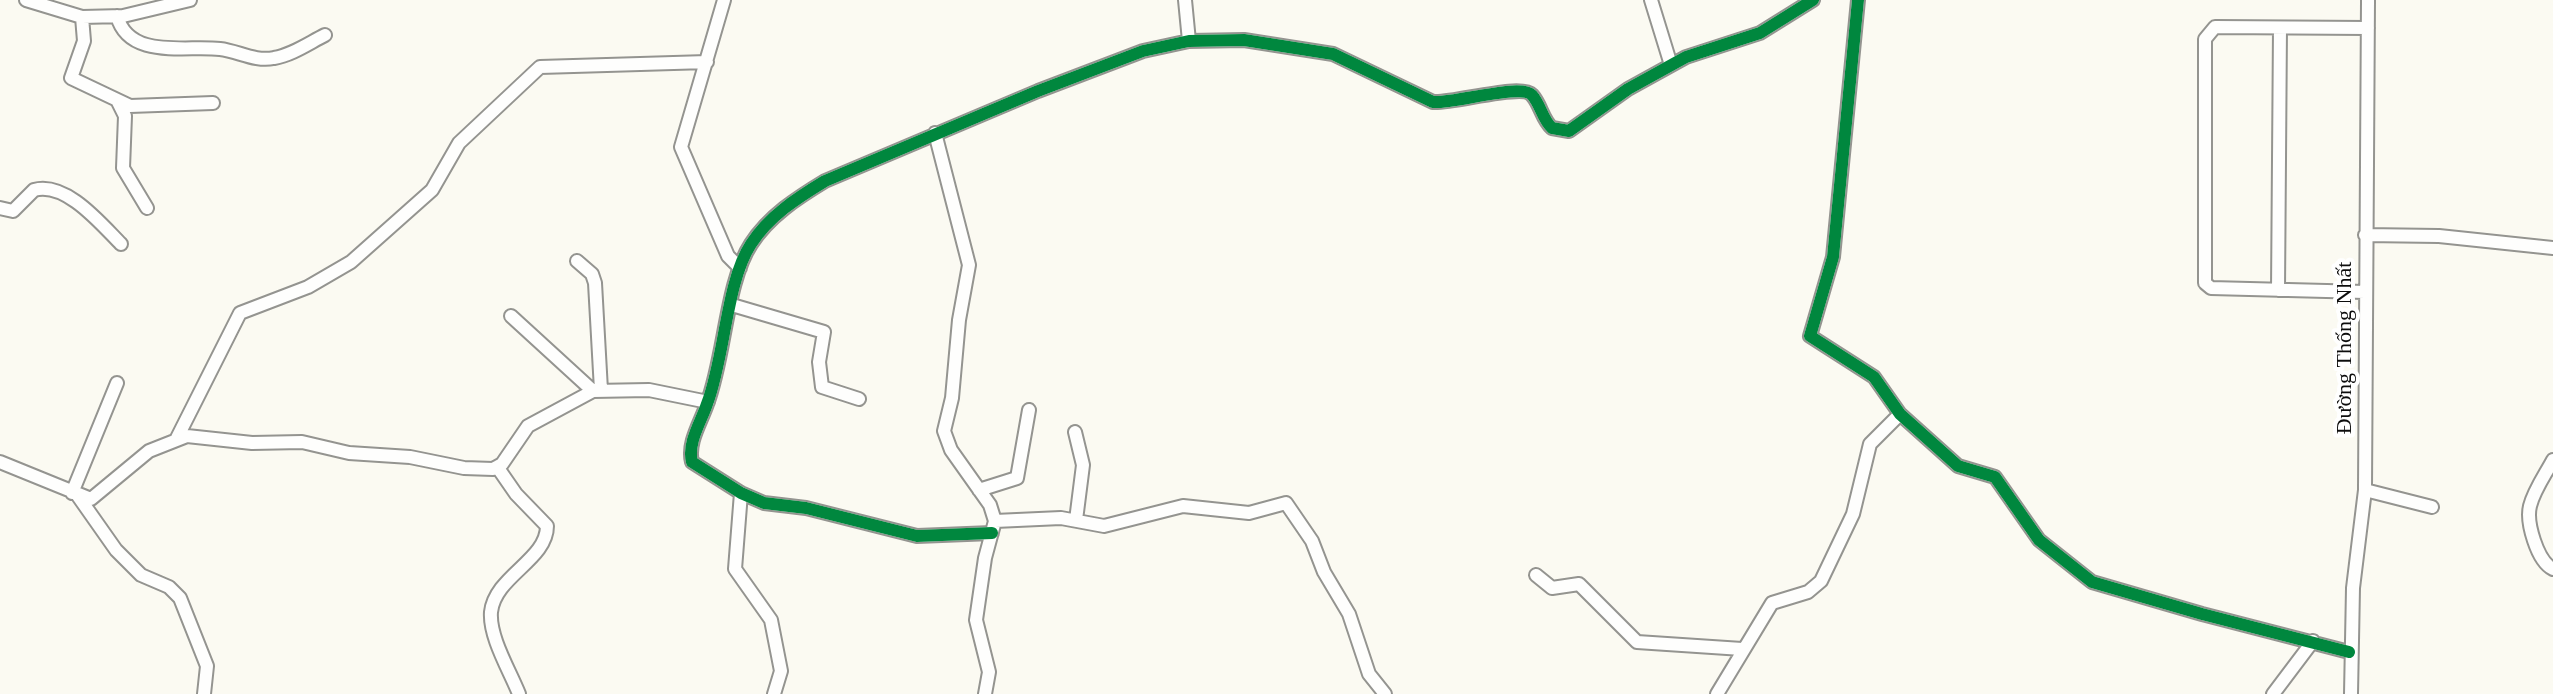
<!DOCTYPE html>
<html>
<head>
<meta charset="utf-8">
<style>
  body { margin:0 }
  canvas { display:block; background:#fbfaf2 }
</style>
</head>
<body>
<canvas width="2553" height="694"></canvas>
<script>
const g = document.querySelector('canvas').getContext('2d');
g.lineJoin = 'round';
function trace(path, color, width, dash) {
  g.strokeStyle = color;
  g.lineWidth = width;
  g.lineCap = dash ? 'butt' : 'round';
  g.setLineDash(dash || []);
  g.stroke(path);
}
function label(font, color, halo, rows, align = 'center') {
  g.font = font + ' Georgia,serif';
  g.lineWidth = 8;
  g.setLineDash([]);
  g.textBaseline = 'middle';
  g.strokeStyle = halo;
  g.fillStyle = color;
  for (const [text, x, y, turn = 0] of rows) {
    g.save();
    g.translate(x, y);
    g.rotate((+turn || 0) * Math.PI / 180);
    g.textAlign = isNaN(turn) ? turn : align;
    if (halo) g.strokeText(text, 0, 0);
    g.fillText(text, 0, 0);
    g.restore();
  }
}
const minor = new Path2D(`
  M26,0L82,17L123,16L190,0
  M724,0L681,147L728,256L740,268
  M1185,0L1189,41
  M1651,0L1671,65
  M1858,0L1833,257L1810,336L1874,377L1900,414L1958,466L1995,477L2039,540L2092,582L2202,614L2349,652
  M117,16C129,60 186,45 220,49C238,51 255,62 274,58C292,55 309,43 325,35
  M82,17L84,41L71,78L130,106L213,103
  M118,102L125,116L123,168L147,208
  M935,133L969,265L959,320L952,398L944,431L951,450L990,505L995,521L985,558L976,620L989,672L985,694
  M0,208L13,211L34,190C66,181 101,224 121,244
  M2365,235L2439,236L2553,248
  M577,261L592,274L595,283L601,390
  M2278,290L2280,28
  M2365,292L2211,288L2205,283V39L2215,27L2368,28
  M732,305L824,332L819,362L822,387L859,399
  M511,316L593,391
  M1075,432L1083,465L1076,520
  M177,438L240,313L308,287L351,262L432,190L459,143L540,67L707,62
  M2553,460C2545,475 2534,490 2530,506C2526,522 2537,561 2553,569
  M0,462L91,499L149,451L187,436L252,443L302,442L349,453L410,457L464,468L493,469L502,464L528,426L593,391L649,390L708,402
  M498,468L516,494L547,526C547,560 495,576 491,612C489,637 510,671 519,694
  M979,490L1017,478L1029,410
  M2365,490L2432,507
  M72,493L117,383
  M741,493L735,569L771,620L781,671L774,694
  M78,496L116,550L141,575L169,587L180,598L207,666L204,694
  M995,521L1061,518L1104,526L1183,506L1249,513L1286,503L1312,541L1324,572L1349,614L1369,674L1385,694
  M992,533L917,536L806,508L764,503L741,493L692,462C687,443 701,422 707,404C725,357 726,282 751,244C769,216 797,198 825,181L1038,91L1143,51L1189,41L1244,40L1333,54L1433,102C1453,104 1521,83 1532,95C1541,105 1542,119 1552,128L1569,131L1628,89L1686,57L1760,33L1813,0
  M1536,575L1552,588L1579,584L1637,642L1742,649
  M1717,694L1772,603L1808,592L1821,581L1853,514L1870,444L1900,414
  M2273,694L2313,641
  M2351,694L2353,588L2365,490L2368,0`);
trace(minor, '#949490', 16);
trace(minor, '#fefefd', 12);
trace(new Path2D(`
  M1858,0L1833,257L1810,336L1874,377L1900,414L1958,466L1995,477L2039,540L2092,582L2202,614L2349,652
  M992,533L917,536L806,508L764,503L741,493L692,462C687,443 701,422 707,404C725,357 726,282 751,244C769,216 797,198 825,181L1038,91L1143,51L1189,41L1244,40L1333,54L1433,102C1453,104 1521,83 1532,95C1541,105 1542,119 1552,128L1569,131L1628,89L1686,57L1760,33L1813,0`), '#00873e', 12);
label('22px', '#0d0d0d', '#fff', [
  ["Đường Thống Nhất",2345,348,-90]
]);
</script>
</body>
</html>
